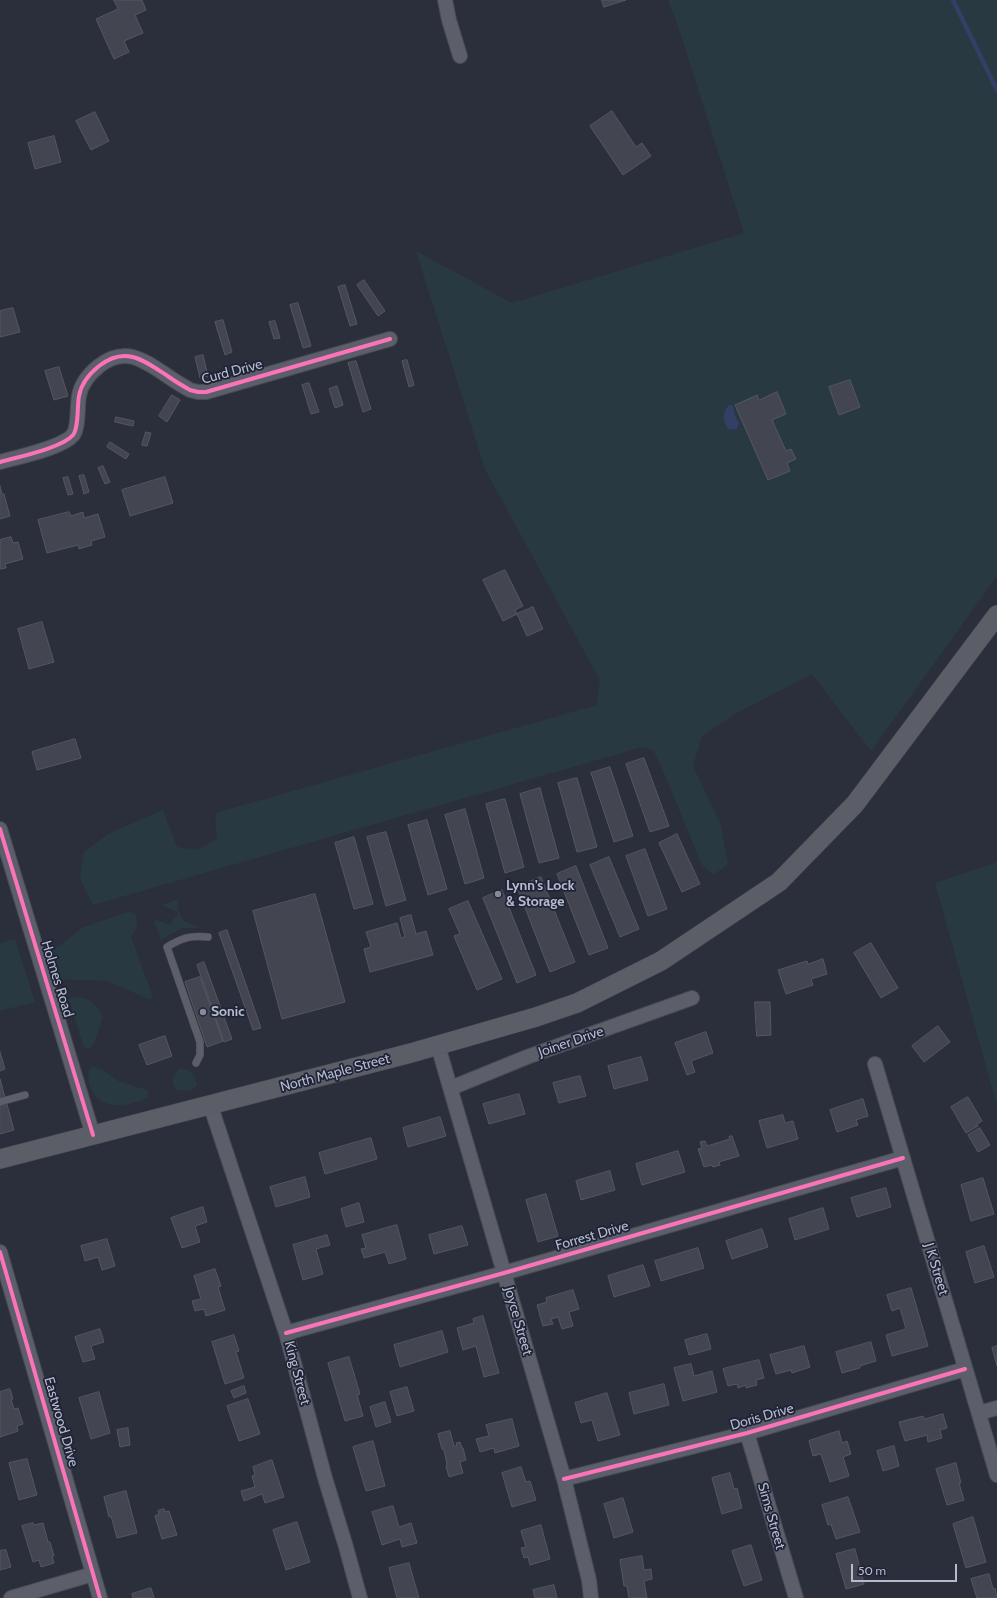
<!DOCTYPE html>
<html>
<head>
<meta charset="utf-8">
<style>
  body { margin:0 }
  #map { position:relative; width:997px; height:1598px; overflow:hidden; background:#2b2f3c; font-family:Cabin,sans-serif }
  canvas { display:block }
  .scale { position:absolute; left:851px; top:1564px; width:106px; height:18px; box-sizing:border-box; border:2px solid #b6bacc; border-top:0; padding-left:5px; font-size:12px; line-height:14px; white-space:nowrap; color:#b6bacc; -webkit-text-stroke:3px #1e2337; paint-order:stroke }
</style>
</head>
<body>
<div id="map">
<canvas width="997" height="1598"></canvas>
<div class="scale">50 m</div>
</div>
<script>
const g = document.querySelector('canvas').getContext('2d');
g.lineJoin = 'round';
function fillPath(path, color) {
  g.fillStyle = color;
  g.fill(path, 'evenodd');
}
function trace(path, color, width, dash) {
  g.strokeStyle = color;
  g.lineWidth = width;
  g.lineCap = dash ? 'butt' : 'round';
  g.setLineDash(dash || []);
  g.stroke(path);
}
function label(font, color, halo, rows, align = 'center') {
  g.font = font + ' Cabin,sans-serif';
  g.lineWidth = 3.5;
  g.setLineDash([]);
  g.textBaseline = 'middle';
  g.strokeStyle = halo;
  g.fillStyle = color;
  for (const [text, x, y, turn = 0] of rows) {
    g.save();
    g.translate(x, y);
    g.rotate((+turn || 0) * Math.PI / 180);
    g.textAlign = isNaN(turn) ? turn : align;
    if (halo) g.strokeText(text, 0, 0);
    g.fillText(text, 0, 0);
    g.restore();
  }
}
fillPath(new Path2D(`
  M668,0H997V576L871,751L812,674L735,714L702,736L693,766L721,826L728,864L713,875L702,865L662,768L653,750L642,747L93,905L80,879L84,852L108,834L163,810L177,847L197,850L217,839L215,813L597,705L600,680L485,469L416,251L512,303L744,233L676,20Z
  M997,862V1105L935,883Z
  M179,899L177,906L183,921L197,926V928H182L161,940L154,921L156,920L171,925L174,917L177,918L178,912L163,906L164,904Z
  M130,911L136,916L137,927L131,937L151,991L152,998L148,999L107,981L58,979L50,953L82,928Z
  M15,939L35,1002L0,1011V943Z
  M78,997C91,999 98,1005 103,1018L94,1043L90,1048H84L69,999Z
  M93,1067L102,1069L118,1081L147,1090L149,1093L148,1097C144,1101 139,1101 134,1103C130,1104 126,1105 121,1105C101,1107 84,1091 89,1070Z
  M179,1068C190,1069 197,1075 197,1086L189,1091L176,1090L172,1080Z`), '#283942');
fillPath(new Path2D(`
  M731,405L733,406L735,416L739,423L737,429L729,430C723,422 722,414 728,406Z`), '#353e64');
trace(new Path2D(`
  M953,0L997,90`), '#353e64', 4.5);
const building = new Path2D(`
  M114,0H142L146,10L135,15L143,33L124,41L129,52L114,59L96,19L118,9Z
  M602,0H626L604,7Z
  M612,111L636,147L642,143L651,156L623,175L590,126Z
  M95,112L109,141L91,150L76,121Z
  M54,136L61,162L35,169L28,143Z
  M364,280L385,311L378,316L357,285Z
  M345,285L357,324L350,326L338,287Z
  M298,303L311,346L303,348L290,305Z
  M13,308L20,332L0,337V311Z
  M223,320L232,352L225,355L215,322Z
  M275,321L280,338L274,339L269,322Z
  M203,355L208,376L200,378L195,357Z
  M407,360L414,385L409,387L402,361Z
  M356,361L371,409L363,412L348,363Z
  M59,367L68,396L54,400L45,371Z
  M850,380L860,407L839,415L829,387Z
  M309,383L319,412L311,414L302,385Z
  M337,386L343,405L335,408L329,389Z
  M777,392L786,414L772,420L786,451L791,449L796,459L787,463L790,471L768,480L735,405L757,395L759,400Z
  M172,395L180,400L167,422L159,416Z
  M116,417L134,421L133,426L115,422Z
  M146,432L151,433L147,446L142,445Z
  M110,442L129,454L126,459L107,447Z
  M103,466L110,482L105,484L98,468Z
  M84,475L89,492L84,494L79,476Z
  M68,477L73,494L68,495L63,478Z
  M165,477L173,503L130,516L122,490Z
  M0,486L2,494H4L10,516L0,519Z
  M69,512L71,516L83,512L84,518L98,514L105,537L91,541L92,545L79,549L78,545L47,553L38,520Z
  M11,537L13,543L18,542L23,559L5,564L6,568L0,569V540Z
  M505,570L523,606L515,610L517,614L503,621L483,580Z
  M533,607L543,629L527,636L517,614Z
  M42,622L54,662L29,669L18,629Z
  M75,739L81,758L37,770L32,752Z
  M644,758L669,826L650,832L626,764Z
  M610,767L633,836L614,842L591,773Z
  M577,778L597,847L577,852L558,783Z
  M540,788L559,858L539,863L520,794Z
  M505,799L524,867L505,873L486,804Z
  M465,809L484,878L465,884L445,815Z
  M427,820L447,889L428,895L408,825Z
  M386,832L406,900L386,906L367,837Z
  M677,834L700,884L682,892L659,843Z
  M354,837L373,904L354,909L335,843Z
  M645,849L667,909L648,916L626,856Z
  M609,857L639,929L620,937L590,865Z
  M576,866L608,948L589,955L557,874Z
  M541,877L575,962L550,972L517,887Z
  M502,890L536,975L517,983L483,898Z
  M315,894L345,1002L282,1019L253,911Z
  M468,901L502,979L477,990L454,936L460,934L449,909Z
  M411,915L416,934L426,931L433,955L370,972L364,949L371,947L366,932L397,923L401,938L405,937L400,918Z
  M227,930L261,1028L253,1030L219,933Z
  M871,943L898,988L881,998L854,953Z
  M823,959L827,974L811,979L813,985L786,994L778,970L807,961L808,964Z
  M204,962L232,1039L224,1042L197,965Z
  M200,977L223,1041L207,1047L185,982Z
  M755,1002H770L771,1035L757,1036Z
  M938,1026L950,1042L924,1062L912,1046Z
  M706,1032L713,1053L691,1061L695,1072L687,1075L675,1043Z
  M165,1036L172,1056L147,1065L139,1045Z
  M0,1052L5,1069L0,1071Z
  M641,1057L648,1080L614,1089L608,1066Z
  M580,1076L586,1096L559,1103L553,1083Z
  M0,1079L14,1130L0,1134Z
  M519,1094L525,1114L489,1124L483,1104Z
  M968,1097L982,1121L977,1124L978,1126L966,1133L951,1107Z
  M863,1099L868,1116L856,1120L858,1125L837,1132L830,1110Z
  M783,1115L785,1123L793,1121L798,1139L767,1148L759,1121Z
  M440,1117L446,1136L408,1147L403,1128Z
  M980,1128L990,1145L978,1152L968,1135Z
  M732,1136L739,1156L719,1162L720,1165L713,1167L712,1165L704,1167L698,1149L702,1148L700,1142L705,1141L707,1146L730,1139L729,1137Z
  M371,1138L377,1159L325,1174L319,1153Z
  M678,1151L685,1172L642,1185L636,1164Z
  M610,1171L615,1190L581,1200L576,1181Z
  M305,1177L310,1197L276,1207L270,1187Z
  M983,1178L994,1214L971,1221L961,1185Z
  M886,1188L891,1207L857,1217L851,1198Z
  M546,1194L558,1236L538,1242L526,1200Z
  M359,1203L364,1222L346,1227L341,1209Z
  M203,1207L207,1222L195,1226L200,1242L182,1248L171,1218Z
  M823,1208L829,1229L795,1240L789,1219Z
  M397,1225L406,1259L389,1264L385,1252L364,1258L361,1249L366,1248L362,1235Z
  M462,1226L468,1245L434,1254L429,1235Z
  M762,1229L768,1247L732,1259L726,1241Z
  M327,1235L330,1245L316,1249L323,1274L303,1280L293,1245Z
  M107,1239L115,1266L102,1270L98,1257L85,1261L81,1246Z
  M984,1246L994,1277L975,1283L966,1252Z
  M698,1248L704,1268L661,1281L655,1261Z
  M643,1265L650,1286L614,1297L608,1276Z
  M215,1269L221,1286L218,1287L225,1310L206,1316L204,1309L195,1311L192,1301L201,1299L194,1276Z
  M911,1288L928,1346L892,1356L886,1335L906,1329L900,1308L892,1311L887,1295Z
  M573,1290L579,1309L569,1312L573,1326L562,1329L558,1317L551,1319L553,1324L543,1326L537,1305L547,1302L546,1298Z
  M483,1316L499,1373L484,1377L476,1346L463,1350L457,1328L474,1323L473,1319Z
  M100,1329L104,1342L91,1346L95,1359L83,1362L75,1337Z
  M442,1331L448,1352L400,1367L394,1345Z
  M707,1334L711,1349L689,1355L685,1340Z
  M234,1335L239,1351L236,1352L244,1378L225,1384L212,1342Z
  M871,1342L876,1361L860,1366V1368L842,1373L836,1352Z
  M804,1346L810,1367L792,1373L791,1370L776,1374L770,1355Z
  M997,1346V1366L992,1348Z
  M349,1357L360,1394L357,1395L363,1416L345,1421L328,1363Z
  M759,1360L764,1378L756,1380L757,1385L746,1388V1385L738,1388L737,1384L728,1386L723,1369Z
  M691,1364L694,1376L712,1371L717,1392L683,1401L674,1368Z
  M664,1384L669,1405L634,1414L629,1393Z
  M244,1386L246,1393L234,1398L231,1391Z
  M407,1387L414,1411L397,1416L390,1392Z
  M10,1389L13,1399H11L14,1409L18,1408L23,1424L17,1426L18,1431L0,1437V1392Z
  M99,1392L110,1433L91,1439L79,1398Z
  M607,1393L620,1435L598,1441L592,1420L581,1423L575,1403Z
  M248,1399L260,1434L239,1441L227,1406Z
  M385,1402L391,1422L376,1427L370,1407Z
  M943,1414L947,1428L940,1430L942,1438L928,1442L927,1435L905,1441L899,1422L923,1416L924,1419Z
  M512,1419L519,1446L495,1453L494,1448L480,1452L476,1439L489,1436L486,1425Z
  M128,1428L130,1445L120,1447L117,1430Z
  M450,1431L454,1446H457L456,1443L460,1442L462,1448H463L466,1460L460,1462L463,1473L449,1477L446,1466L447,1464L444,1450L442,1449L438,1434Z
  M839,1431L842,1443L847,1441L851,1454L843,1457L849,1476L830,1482L821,1454L813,1456L809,1441Z
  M373,1441L385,1486L366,1491L353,1447Z
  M894,1446L899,1466L883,1471L877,1451Z
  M27,1459L37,1495L19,1500L9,1463Z
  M272,1460L284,1497L265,1503L262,1494L244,1501L241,1491L255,1487L252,1476L255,1475L253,1467Z
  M956,1463L961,1483H959L964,1500L947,1505L936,1469Z
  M521,1467L526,1482L530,1481L536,1500L512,1507L502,1473Z
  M730,1473L734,1489L737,1488L742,1508L722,1514L712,1478Z
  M126,1491L137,1533L117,1538L111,1516L109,1517L104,1497Z
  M848,1497L860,1532L836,1539L831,1524L828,1525L822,1505Z
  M623,1498L633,1532L614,1538L604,1504Z
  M393,1506L399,1527L411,1523L417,1543L402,1547L400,1539L382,1545L372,1512Z
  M164,1509L165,1512L169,1511L177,1535L162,1539L155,1516L159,1514L158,1511Z
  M973,1517L986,1562L966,1568L953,1524Z
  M297,1522L310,1562L286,1570L273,1530Z
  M33,1523L34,1525L43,1523L48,1542H50L54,1556H52L54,1563L41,1567L39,1560L33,1562L22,1526Z
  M541,1525L550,1559L530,1565L528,1557L524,1558L521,1548L526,1547L521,1531Z
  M751,1545L762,1580L744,1586L732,1551Z
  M855,1549L864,1584L846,1589L836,1554Z
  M6,1550L11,1567L0,1570V1551Z
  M642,1556L644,1570L651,1569L652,1579L644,1581L647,1598H629L627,1586H624L620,1560Z
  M409,1563L419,1598H397L389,1568Z
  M989,1574L993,1589L995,1588L997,1598H977L971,1579Z
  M554,1585L557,1598H535L533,1590Z
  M151,1588L154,1598H133L132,1594Z`);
fillPath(building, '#434651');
trace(building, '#535763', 1);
const service = new Path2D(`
  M196,1063L200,1055V1042L167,947C182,938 190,935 208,937
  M0,1102L25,1095`);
const minor = new Path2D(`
  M445,0L449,20L460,56
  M0,462C18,457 62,448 73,435C79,427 77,406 79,396C81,384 89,374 99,366C126,345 145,361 169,377C176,382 183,386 190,390L198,392H206L390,339
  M0,829L93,1135
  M438,1046L564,1479L589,1580L591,1598
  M875,1064L997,1475
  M451,1088L527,1057L692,998
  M210,1104L286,1333L325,1478L346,1547L360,1598
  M0,1252L100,1598
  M286,1333L504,1273L903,1158
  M979,1413L997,1408
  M747,1433L796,1598
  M564,1479L747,1433L965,1369
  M11,1598L93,1574`);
const secondary = new Path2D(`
  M0,1159L411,1053L536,1017L577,1003L661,961L779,882L855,804L997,615`);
trace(service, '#484b54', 8);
trace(minor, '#484b54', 16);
trace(secondary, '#484b54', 20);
trace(service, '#5c5e69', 7);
trace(minor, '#5c5e69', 14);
trace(secondary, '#5b5d67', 19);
trace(new Path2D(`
  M0,462C18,457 62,448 73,435C79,427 77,406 79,396C81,384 89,374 99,366C126,345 145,361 169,377C176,382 183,386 190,390L198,392H206L390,339
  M0,829L93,1135
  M0,1252L100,1598
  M286,1333L504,1273L903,1158
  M564,1479L747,1433L965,1369`), '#fb73b8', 4);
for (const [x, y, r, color] of [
  [498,894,4,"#85899a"],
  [203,1012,4,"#85899a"]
]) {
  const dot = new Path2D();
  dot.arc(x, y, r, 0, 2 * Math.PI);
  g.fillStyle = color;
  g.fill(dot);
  trace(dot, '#1e2337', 1.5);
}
label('14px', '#b6bacc', '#1e2337', [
  ["Curd Drive",232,372,-15],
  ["Holmes Road",57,979,73],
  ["Joiner Drive",571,1042,-19],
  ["North Maple Street",335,1073,-15],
  ["Forrest Drive",592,1236,-16],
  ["J K Street",936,1269,73],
  ["Joyce Street",518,1321,74],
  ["King Street",297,1373,75],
  ["Doris Drive",762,1417,-16],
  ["Eastwood Drive",61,1422,74],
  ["Sims Street",771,1516,74]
]);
label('bold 14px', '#b6bacc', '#1e2337', [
  ["Lynn’s Lock",506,886],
  ["& Storage",506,902],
  ["Sonic",211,1012]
], 'left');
</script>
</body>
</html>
